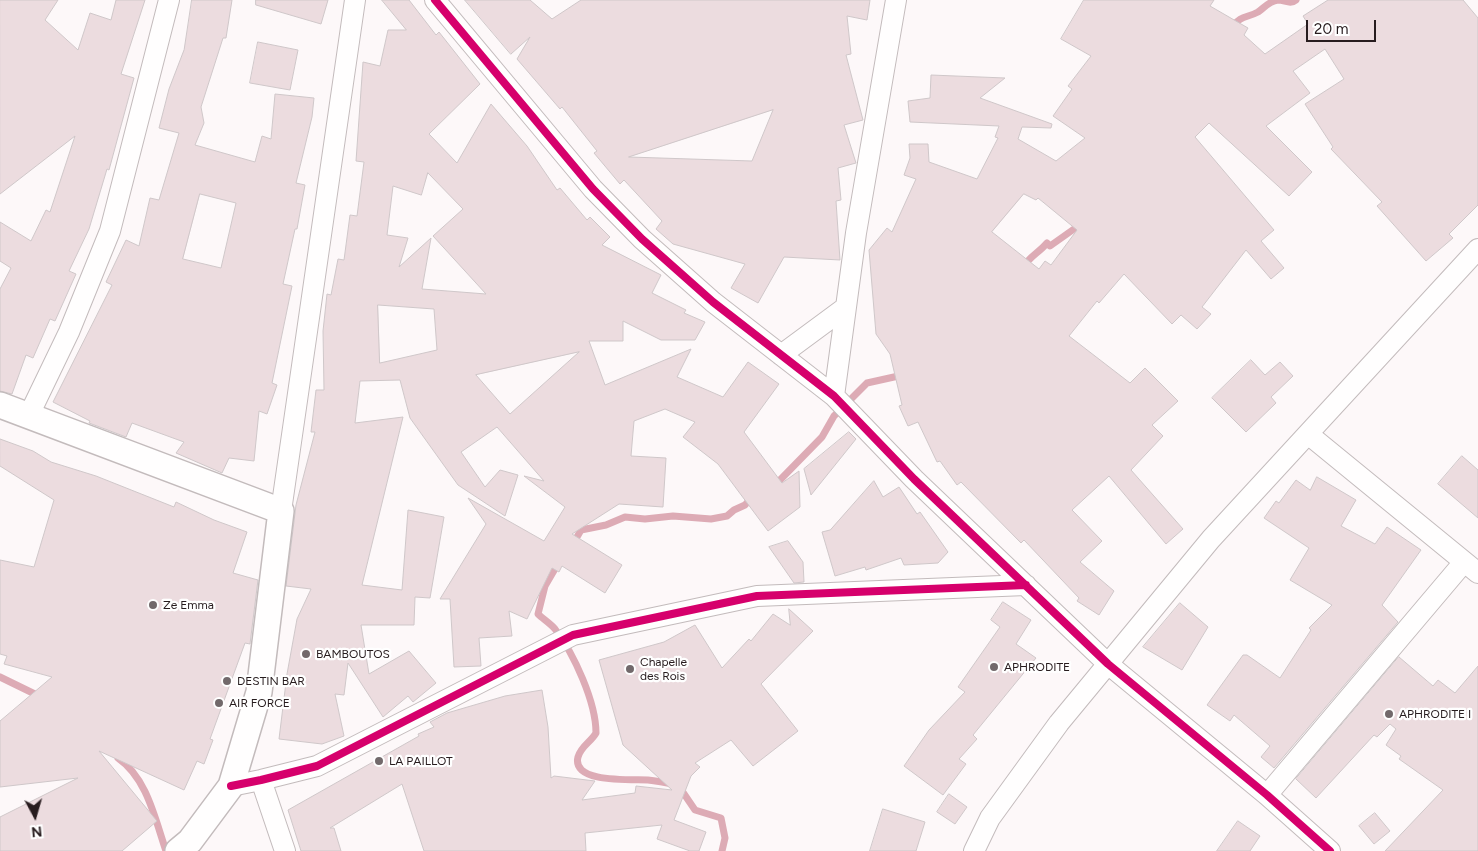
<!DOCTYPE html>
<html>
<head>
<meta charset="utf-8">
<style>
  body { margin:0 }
  #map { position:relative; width:1478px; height:851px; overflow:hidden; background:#fdf8f9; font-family:Figtree,sans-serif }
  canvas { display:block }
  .north { position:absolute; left:10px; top:791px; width:50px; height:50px; -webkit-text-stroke:4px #fff; paint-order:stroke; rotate:174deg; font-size:14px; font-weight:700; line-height:20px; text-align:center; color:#271c1e }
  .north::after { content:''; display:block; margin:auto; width:18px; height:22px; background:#271c1e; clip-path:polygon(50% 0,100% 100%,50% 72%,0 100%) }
  .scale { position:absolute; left:1306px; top:20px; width:70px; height:22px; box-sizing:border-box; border:2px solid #271c1e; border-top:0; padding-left:6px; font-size:15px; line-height:18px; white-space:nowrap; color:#271c1e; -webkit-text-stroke:4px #fff; paint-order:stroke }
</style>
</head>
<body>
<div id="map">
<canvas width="1478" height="851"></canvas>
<div class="north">N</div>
<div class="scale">20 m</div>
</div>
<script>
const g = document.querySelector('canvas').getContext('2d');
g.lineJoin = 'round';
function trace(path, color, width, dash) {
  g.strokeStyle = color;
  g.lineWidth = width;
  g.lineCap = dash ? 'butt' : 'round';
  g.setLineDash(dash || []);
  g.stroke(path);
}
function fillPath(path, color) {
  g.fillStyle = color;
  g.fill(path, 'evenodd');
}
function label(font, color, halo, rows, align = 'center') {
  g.font = font + ' Figtree,sans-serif';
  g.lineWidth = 4.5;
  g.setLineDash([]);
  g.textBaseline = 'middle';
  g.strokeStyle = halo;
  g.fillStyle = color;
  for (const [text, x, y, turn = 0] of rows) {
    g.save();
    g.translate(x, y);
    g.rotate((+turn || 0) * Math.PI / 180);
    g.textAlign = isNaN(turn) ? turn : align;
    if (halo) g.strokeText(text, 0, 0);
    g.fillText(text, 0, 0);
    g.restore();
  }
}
trace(new Path2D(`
  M1232,27C1241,15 1247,18 1258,12C1264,8 1269,1 1278,0C1285,0 1290,5 1296,0
  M1023,268C1028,257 1040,252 1047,243L1050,246L1074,229L1083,227
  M773,484L780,480L822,437L834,416L867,383L903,375
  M573,544L581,530L606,525L625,517L645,519L673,516L711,519L727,516L734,510L745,505L752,497
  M559,562L545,586L538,614C543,619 550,623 555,629C574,654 596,702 596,733C591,742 581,746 578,757C571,784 634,779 648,780C658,781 668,783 678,785L695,810L721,818L725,838L722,851
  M0,677L41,697
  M118,758C147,778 155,819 166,851`), '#ddabb5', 7);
const building = new Path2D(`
  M0,0H58L45,20L78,50L90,13L111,20L116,0H145L121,74L134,78L109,170L107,169L89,229L69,271L76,274L55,321L50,319L33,358L26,355L12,394L0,391V289L11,268L0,261V222L31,241L46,210L50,212L75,136L0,194Z
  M192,0H232L226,38H223L201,107L204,123L195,145L255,162L262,136L271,139L275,94L314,98L312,117L296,183L305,185L297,229H295L283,284L292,286L272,383L277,385L267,414L259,411L254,461L229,458L222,473L176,453L184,442L132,423L126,437L89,423L90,421L53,402L112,285L106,282L126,240L139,246L150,198L159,200L179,133L159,128L169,89L184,50ZM200,194L236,203L221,268L183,259Z
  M256,0H328L321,24L256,5Z
  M382,0H409L436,35L439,32L480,84L429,134L457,163L491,104L527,146L557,190L560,188L587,220L590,217L610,237L602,245L661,275L652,293L686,310L684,313L705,322L695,340H661L623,321V341H589L605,385L691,349L677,377L723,397L748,362L779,384L744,432L782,483L799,471L800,507L768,531L718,464L683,437L695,422L665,409L634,421L631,456L666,458L663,507L619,504L572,534L622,565L605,593L562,566L559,572L552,568L527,619L509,611L512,636L479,638L481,666L454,667L450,599H440L486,524L468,498L544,541L565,507L524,476L544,481L497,427L461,452L485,487L500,470L518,475L505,516L458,485L410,418L400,380L360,381L355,423L403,417L362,585L402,590L408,510L444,517L430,598L415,597L414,625H361L369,674L409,651L436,683L413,702L408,696L383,717L348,663L344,695L335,694L344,736L322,744L279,739L287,674L297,619L311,589L286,586L296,505L315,432H311L316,390H324L323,331L327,294L331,295L338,259L344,260L350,215L357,216L364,162L356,161L363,62L380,66L388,30H406ZM428,173L463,209L433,236L486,294L422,289L431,238L399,267L408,238L387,235L393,186L421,195ZM378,305L434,309L437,350L380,363ZM579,352L510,414L476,375Z
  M465,0H530L552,19L581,0H870L867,20L847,16L851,54L846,55L863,120L844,125L856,163L838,168L841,200L836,201L840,260L784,257L758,303L731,288L745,264L673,244L656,229L662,221L624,180L620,184L594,153L597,151L562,107L560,109L517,59L530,37L511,54ZM773,110L752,161L629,157Z
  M1084,0H1214L1210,6L1248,28L1244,35L1265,54L1308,24L1303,16L1328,0H1463L1478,18V205L1449,234L1453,238L1426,261L1377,206L1382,202L1331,149L1333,147L1305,104L1344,79L1325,49L1293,71L1310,93L1266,126L1312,172L1289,196L1209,123L1195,137L1274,230L1261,241L1284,268L1271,279L1246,250L1202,307L1211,314L1197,329L1181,315L1172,324L1124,274L1099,303L1097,301L1069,336L1130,383L1145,368L1178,401L1152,425L1163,436L1131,470L1183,529L1166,544L1109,476L1072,510L1102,541L1080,562L1114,591L1099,615L1077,601L1079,598L1024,540L1021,543L961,482L957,485L940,461L937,462L918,422L908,426L899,406L902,405L890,354L876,334L869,250L887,228L892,232L916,179L904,175L910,158L909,144H928L929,162L977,179L998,138L995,137L999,126L910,122L908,101L930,98L931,75L1005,78L980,98L1052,124L1051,128L1022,127L1018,139L1056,161L1085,138L1053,116L1072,89L1068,86L1091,56L1061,39ZM1024,194L1036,200L1038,198L1077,230L1051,265L1045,261L1039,269L992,232Z
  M258,42L298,50L290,90L250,83Z
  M1251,360L1265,375L1280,362L1293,376L1271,397L1276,403L1246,432L1212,398Z
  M849,432L856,439L811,495L804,469Z
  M0,439L33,451L51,462L96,476L174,507L176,502L214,520L247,532L233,573L258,580L250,644L245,643L210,739L213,740L204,764L197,761L184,790L99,751L157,821L122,851H0V817L78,778L0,787V721L52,677L4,664L7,656L0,654V560L34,567L54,500L0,466Z
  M1462,456L1478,470V518L1438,484Z
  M1317,477L1356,500L1341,526L1375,544L1387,527L1421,550L1382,605L1398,622L1274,768L1261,757L1270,746L1234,715L1230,721L1207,705L1243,655H1247L1280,678L1311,630L1309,628L1332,605L1290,580L1309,548L1264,518L1276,501L1279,503L1296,480L1310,490Z
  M874,481L883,497L899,487L917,514L920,512L948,552L938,563L904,565L901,558L866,570L865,567L835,576L822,532L830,530Z
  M788,541L803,562L804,582L794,583L769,547Z
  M1003,602L1031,620L1016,644L1036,658L973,735L977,739L959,759L966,764L943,795L904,766L929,730L965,692L958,687L1000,627L991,620Z
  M1180,603L1208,627L1182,670L1143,647Z
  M789,609L813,631L761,684L798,731L753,766L731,740L695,763L700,767L691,776L674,820L706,832L699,851H690L657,839L662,825L585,833L586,851H424L402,784L330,828H334L341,851H301L288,810L419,736L418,734L434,727L430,722L447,713L505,696L542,690L548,727L551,778L554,776L595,781L582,800L635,793L636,786L672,790L623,745L599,660L664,642L695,625L722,668L749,639L751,641L773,614L790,625Z
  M1399,657L1433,686L1438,680L1455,693L1478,666V851H1385L1443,790L1399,759L1401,756L1386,745L1396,729L1390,724L1377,737L1374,735L1316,798L1296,779Z
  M949,794L967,807L955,824L937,812Z
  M883,809L925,822L916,851H870Z
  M1375,813L1390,831L1374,844L1359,826Z
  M1238,821L1260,836L1250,851H1217Z`);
fillPath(building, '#ecdcdf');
trace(building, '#cfc7c9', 1);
const minor = new Path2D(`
  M435,0L593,189L642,239L713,302L834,396L914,479L1108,664L1267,795L1330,851
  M781,355L846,307
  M834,396L856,233L896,0
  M29,415L69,332L110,231L169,0
  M1308,434L1478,573
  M281,511L355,0
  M261,780L285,851
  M231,786L261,780L317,766L573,635L757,596L1026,585
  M1267,795L1464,562
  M974,851L990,818L1059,723L1211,539L1478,249`);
const tertiary = new Path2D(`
  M0,405L281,511L259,692L231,786L190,841L178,851`);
trace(minor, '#c3bbbc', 22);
trace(tertiary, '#c3bbbc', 28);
trace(minor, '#fffefe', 20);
trace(tertiary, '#fffefe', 25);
trace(new Path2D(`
  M435,0L593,189L642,239L713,302L834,396L914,479L1108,664L1267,795L1330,851
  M231,786L261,780L317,766L573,635L757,596L1026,585`), '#d6006c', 8);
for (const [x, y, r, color] of [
  [153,605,5,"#72696b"],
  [306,654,5,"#72696b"],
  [994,667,5,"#72696b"],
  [630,669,5,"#72696b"],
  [227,681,5,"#72696b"],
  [219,703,5,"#72696b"],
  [1389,714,5,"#72696b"],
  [379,761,5,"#72696b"]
]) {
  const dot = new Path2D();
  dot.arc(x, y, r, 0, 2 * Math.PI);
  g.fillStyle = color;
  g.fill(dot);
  trace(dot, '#fff', 2);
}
label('12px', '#271c1e', '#fff', [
  ["Ze Emma",163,605],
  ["BAMBOUTOS",316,654],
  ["Chapelle",640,662],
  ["des Rois",640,676],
  ["APHRODITE",1004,667],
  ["DESTIN BAR",237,681],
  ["AIR FORCE",229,703],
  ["APHRODITE I",1399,714],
  ["LA PAILLOT",389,761]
], 'left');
</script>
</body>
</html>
